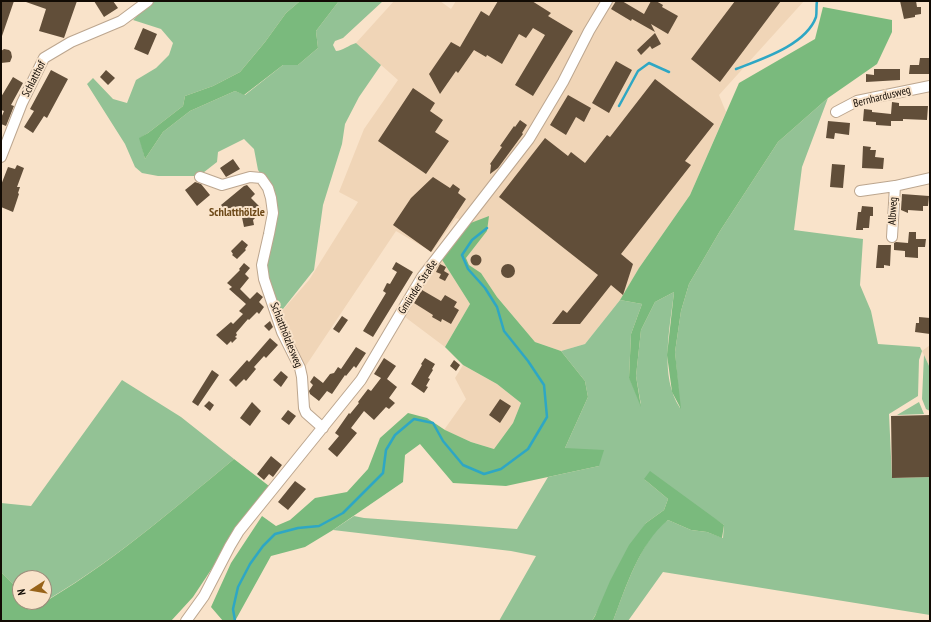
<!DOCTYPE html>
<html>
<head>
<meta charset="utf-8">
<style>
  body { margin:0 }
  #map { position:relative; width:931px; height:622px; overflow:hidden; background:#f9e3ca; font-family:"PT Sans Narrow",sans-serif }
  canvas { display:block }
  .frame { position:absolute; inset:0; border:2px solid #120b04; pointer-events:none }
  .north { position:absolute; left:12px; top:570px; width:40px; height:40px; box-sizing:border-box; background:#f9e3ca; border:1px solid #9d8d7b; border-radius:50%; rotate:258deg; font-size:11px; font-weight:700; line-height:16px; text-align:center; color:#120b04 }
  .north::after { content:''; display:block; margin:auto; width:14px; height:18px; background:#986319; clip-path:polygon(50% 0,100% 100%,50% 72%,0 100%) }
</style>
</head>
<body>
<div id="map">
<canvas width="931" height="622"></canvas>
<div class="frame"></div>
<div class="north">N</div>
</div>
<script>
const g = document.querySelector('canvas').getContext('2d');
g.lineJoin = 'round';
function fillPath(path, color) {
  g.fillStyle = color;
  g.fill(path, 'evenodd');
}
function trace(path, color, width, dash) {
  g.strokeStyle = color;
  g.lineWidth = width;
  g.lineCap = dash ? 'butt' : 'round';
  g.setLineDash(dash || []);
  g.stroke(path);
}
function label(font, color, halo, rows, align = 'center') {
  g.font = font + ' "PT Sans Narrow",sans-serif';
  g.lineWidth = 4;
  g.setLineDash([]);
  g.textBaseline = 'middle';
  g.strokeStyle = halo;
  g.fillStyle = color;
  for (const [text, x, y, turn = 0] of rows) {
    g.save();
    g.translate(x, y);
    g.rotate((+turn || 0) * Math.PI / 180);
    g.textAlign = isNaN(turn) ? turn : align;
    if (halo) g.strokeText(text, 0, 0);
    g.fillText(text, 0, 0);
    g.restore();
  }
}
fillPath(new Path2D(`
  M394,1H440L451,9L456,1H604L610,5L612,1H804L719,95L726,112L690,195L639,268L620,300L585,344L561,351L535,342L497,297L481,273L469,265L466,258L487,231L456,218L432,252L396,231L303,370L286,331L281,312L309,280L358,202L339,192L364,129L398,80L356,43Z
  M439,255L470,304L445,347L405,317Z
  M930,345V368L922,351Z
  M463,365L497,384L521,403L513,423L494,449L471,442L444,430L466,399L455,378Z`), '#f0d5b7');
fillPath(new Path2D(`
  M153,1H300L286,13L265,42L240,72L213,86L185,96L183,106L148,133L140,138L145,159L163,132L190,111L235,91L245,95L283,65H298L318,48L316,31L339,1H383L343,38L335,41L333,45L336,51C342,51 349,45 356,43L381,65L359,97L345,124L342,144L323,205L314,270L283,309L278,310L263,268L271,235L263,177L258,170L254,149L244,139L218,152L217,162L199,176H158L142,173L135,167L125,144L87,84L93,78L113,99L127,103L136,80L156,68L169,55L173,43L161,29L133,20Z
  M828,98L802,167L794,230L863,239L860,285L871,311L878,344L920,347L922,351L919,360L918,396L889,414L892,478L930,477V615L663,572L628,621H613C624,591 636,556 656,530C659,526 664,523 668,520L691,530L707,532L723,538L724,525L713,518L644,479L668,499L664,510L646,523L592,621H499L536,556L511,551L333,530L354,516L364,518L517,529L548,477L599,466L565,448L588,397L585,381L561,351L585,344L620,300L642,304L631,334L629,377L641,405L636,376L641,330L655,302L674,292C670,328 659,376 680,408L675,352L681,311L689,284L720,231L778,142Z
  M924,355L930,368V411L926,409L922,399Z
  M122,380L181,417L234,459C170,512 108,566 35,607L30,602H44V578H20V591L1,572V503L31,506Z
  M919,402L924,414L897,415Z`), '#93c295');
fillPath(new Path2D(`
  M300,1H339L316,31L318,48L298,65H283L244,95L235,91L190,111L163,132L145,159L139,138L148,133L183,106L185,96L213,86L240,72L265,42L286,13Z
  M823,7L892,20V32L877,64L828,98L778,142L720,231L689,284L681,311L675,352L681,409L672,392L667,355L674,292L655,302L641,330L636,376L641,407L629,378L631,334L642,304L620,300L639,268L690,195L739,83L815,39Z
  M489,216L487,231L466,258L469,265L481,273L497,297L535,342L561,351L585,381L588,397L565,448L604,450L599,466L506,486L453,483L420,444L405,455L403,482L333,530L305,547L271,556L235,621H223L211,607L231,563L262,516L276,526L290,520L315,498L347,492L368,469L380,438L408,413L427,418L445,430L471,442L494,449L513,423L521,403L497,384L463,365L445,347L470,304L439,255L468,224Z
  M234,459L269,486L252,508L193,597L171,621H1V572L20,591V602H30L36,607C108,566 170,512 234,459Z
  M650,471L724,525L722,538L707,532L691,530L668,520C639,544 626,587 613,621H592L595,616L610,581L629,545L646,523L664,510L668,499L644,479Z`), '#7aba7d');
trace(new Path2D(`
  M736,69C762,59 806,45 816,17C817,12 816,6 817,1
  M619,106L638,71L649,63L669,72
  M235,621L233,609L238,587L250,564L263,546L275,534L298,528L319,526L343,513L383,473L386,450L395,435L414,419L433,423L443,441L463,465L484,474L501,469L528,449L547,417L544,385L528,361L504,331L497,307L485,288L468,269L462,255L472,240L487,228`), '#2ea7c4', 2.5);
fillPath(new Path2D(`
  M1,1H14L2,36H1Z
  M26,1H77L64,38L39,31L46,9L26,2Z
  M94,1H113L118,8L104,17Z
  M498,1H532L551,13L548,16L573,31L533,96L515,85L545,35L533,28L526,38L519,34L502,64L487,55L486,57L474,50L458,73L456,71L440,94L429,74L451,42L460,47L481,11L489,16Z
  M616,1H622L644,14L651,1H656L663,5L662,7L678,16L668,34L651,24L655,32L632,19L631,21L611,9Z
  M735,1H781L720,82L691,59Z
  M900,1H916L917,7H921V14L915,15V17L904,19Z
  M143,28L157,34L148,55L134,49Z
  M655,33L661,44L652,49L650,46L641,55L637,50Z
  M4,49L9,50L11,52L12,57L10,62L1,63V51Z
  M920,58H930V74H909L910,65H919Z
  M616,61L632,70L609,113L592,103Z
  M874,69H900V80L866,82V74L874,75Z
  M51,70L68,79L47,118L44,116L33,133L24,127L34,111L30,109Z
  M106,70L115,78L108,85L100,77Z
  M13,77L23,83L11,105L14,106L6,126L1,124V118L4,111L1,110V97Z
  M655,79L714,124L685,161L691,165L621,254L633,264L623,295L611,285L580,324H552L563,310L567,313L598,275L499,197L545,138L568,156L571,152L585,163L607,135L610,137Z
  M413,88L435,103L430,111L443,120L435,132L449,141L426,174L378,141Z
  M568,95L591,108L584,122L576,117L566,135L550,125Z
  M892,102L899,103V106H928L927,120L903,119V121H891V126L876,125V122L863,121L864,109L872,110V112L891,114Z
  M520,120L527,125L522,133L523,134L498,168L490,174L491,165L490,164L502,147L500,146L514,126L515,127Z
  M828,121L850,123L849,135L835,133L834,139L826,138Z
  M863,146L871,147L870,150H876L875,157L884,158L883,169L862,168Z
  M233,159L240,169L226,177L220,168Z
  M832,164L845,165L843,188L830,187Z
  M17,165L24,168L17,187H20L18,193L19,194L13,212L1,207V185L8,167L15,169Z
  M433,177L450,188L453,184L460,189L458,193L466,199L431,252L393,225L411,198Z
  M195,182L201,184L210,195L197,206L185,190Z
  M247,185L255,194L251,198L261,208L257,212L259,214L253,220L254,225L244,227L240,208L231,216L221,205L244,186Z
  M902,194L929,196L928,206H923V211L908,210V213L901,210Z
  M862,206L873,207V216H870L869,228H863V230H856L858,212H861Z
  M909,232H916V239H926L925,247H918V258L905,257V251L894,250V243L896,242L908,243Z
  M242,240L248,245L245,249L246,250L237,259L232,255L233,254L231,251Z
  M878,245H891L890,266L884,265V268H876Z
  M470.5 260a5.5 5.5 0 1 1 11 0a5.5 5.5 0 1 1-11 0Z
  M396,262L413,272L373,337L363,331L386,293L383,291L387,283L390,284L397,272L392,269Z
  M244,263L250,268L245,274L249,278L240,289L250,299L257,292L263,297L259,302L264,307L259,314L257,312L249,320L248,319L236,333L237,335L235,337L237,338L232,343L231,341L227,345L216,335L231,322L233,324L243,314L239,311L246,304L229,289L232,287L227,283L240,270L239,269Z
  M440,264L446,267L444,271L449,274L445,281L439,278L441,274L436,272Z
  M501 271a7 7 0 1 1 14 0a7 7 0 1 1-14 0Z
  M422,290L441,301L445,295L457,302L454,307L459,310L451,324L442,319L441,322L432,317L433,315L414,303Z
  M342,316L348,320L339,333L333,329Z
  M919,317L930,318V334L915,332L916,323H919Z
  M270,321L273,327L269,331L264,326Z
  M270,338L278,345L266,358L264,356L254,367L256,369L246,381L244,379L236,387L229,380L247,360L249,362Z
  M356,347L366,353L356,368L354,366L346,376L345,375L332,394L327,391L319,401L310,394L309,391L313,385L310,382L314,376L323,383L330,374L334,373L338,367L341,369Z
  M384,358L396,366L387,379L397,387L389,398L395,403L389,409L386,407L374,420L364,411L351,428L357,433L337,457L328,449L339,436L335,433L349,413L350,414L359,403L358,402L368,389L371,391L381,378L374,374Z
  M425,358L435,364L432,369L433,370L428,378L430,379L426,386L428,387L424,393L411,384L422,365L421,364Z
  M454,360L460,365L456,371L450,366Z
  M212,370L219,375L198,406L192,402Z
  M281,371L288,377L281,387L273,380Z
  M500,399L511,406L500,423L489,415Z
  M209,401L214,405L210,411L204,406Z
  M252,402L261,411L250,426L240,418Z
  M288,410L296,416L289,425L281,419Z
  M930,415V477L892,478L891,416Z
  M271,456L282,465L273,477L269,474L264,480L257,474Z
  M295,481L306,489L288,510L278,502Z`), '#614e39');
const minor = new Path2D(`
  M836,112L857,101L930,86
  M1,157L22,103L44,58L71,42L121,21L148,1
  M200,177L222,185L250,177L261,178L268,188L271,198L273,213L269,234L262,265L264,279L282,332L300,368L302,377L304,408L306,413L323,428
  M860,191L895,186L930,178
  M892,237L895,186
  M186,621L204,596L230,546L239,531L361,380L422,277L529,139L563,82L589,31L607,1`);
trace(minor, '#bca68f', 12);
trace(minor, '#fff', 10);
label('11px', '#120b04', '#f9e3ca', [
  ["Schlatthof",34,79,-63],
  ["Bernhardusweg",882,97,-14],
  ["Albweg",893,211,-87],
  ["Gmünder Straße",418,287,-57],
  ["Schlatthölzlesweg",286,335,68]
]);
label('bold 12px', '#6e4a19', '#f9e3ca', [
  ["Schlatthölzle",237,213]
]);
</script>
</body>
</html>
